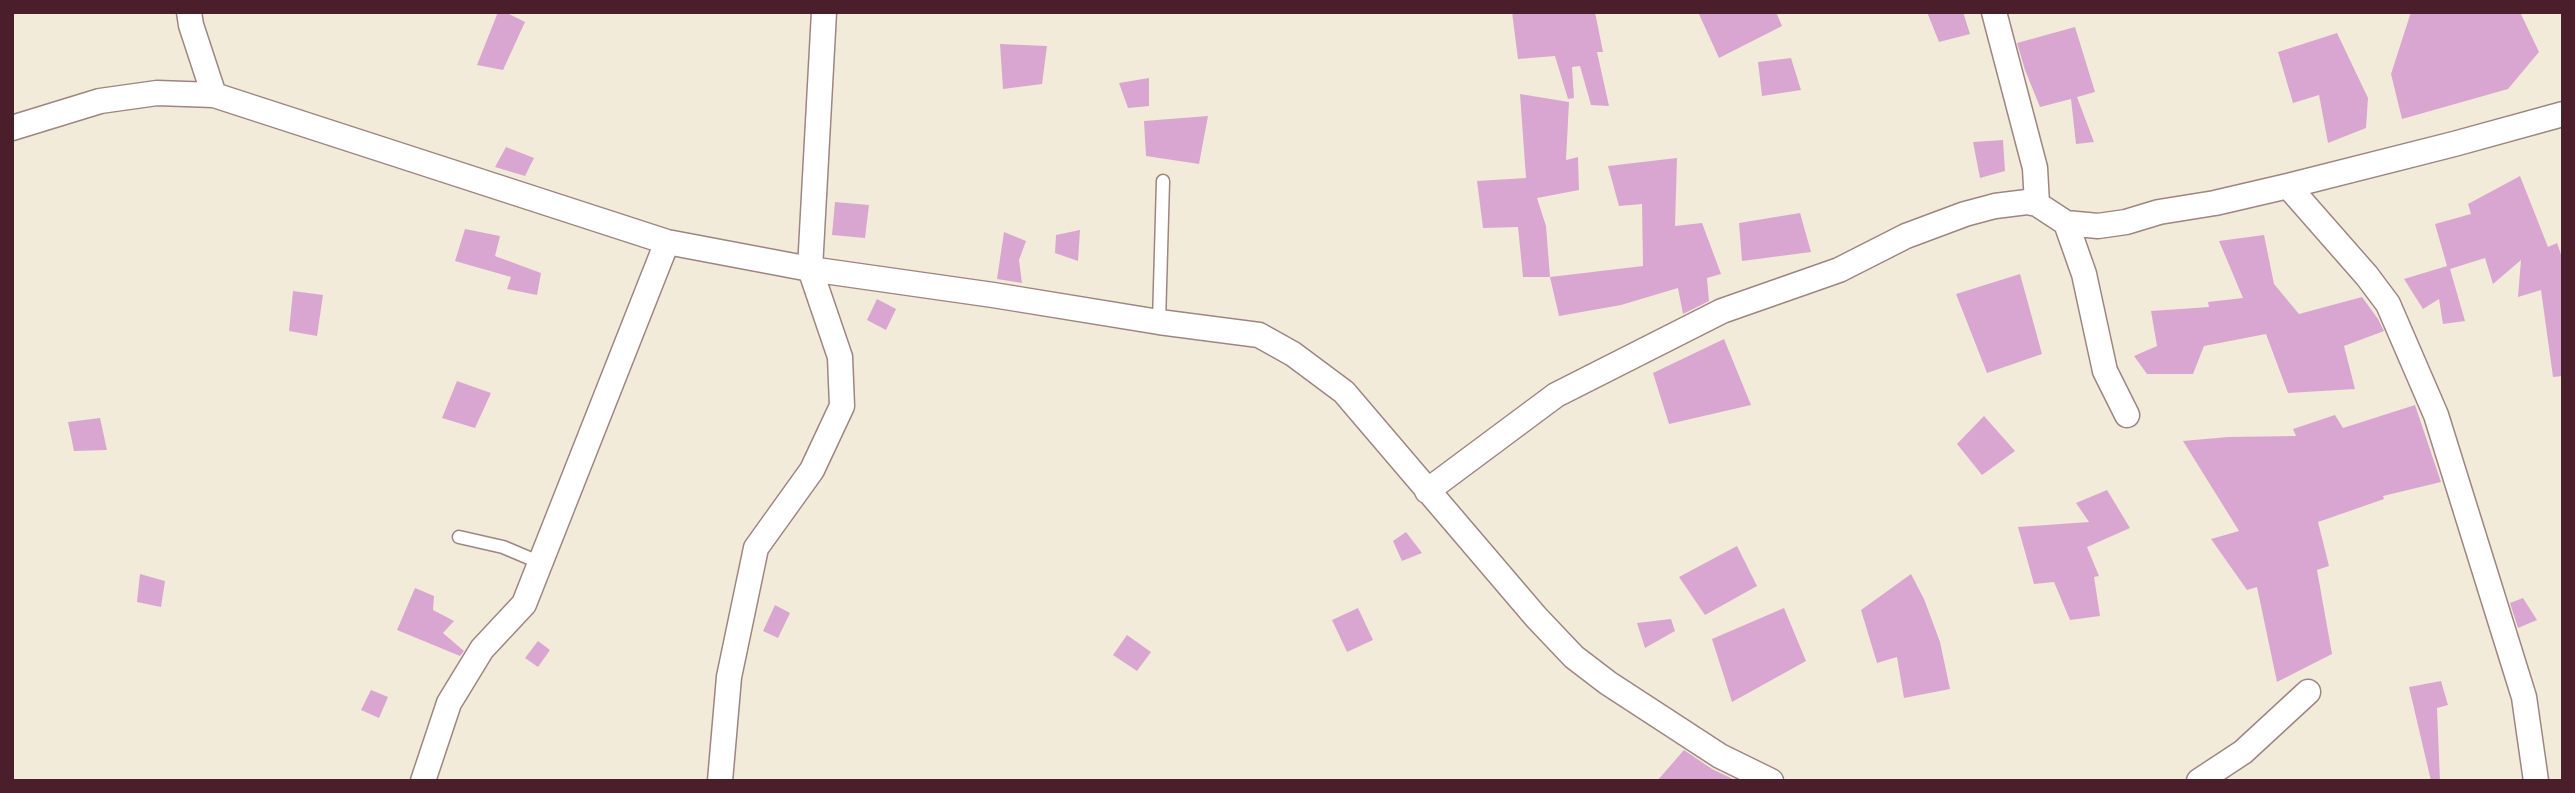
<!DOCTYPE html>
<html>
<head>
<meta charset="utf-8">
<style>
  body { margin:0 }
  #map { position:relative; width:2575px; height:793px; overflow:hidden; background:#f3ebda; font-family:Vollkorn,serif }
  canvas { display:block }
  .frame { position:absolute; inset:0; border:14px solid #4a1f2b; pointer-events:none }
</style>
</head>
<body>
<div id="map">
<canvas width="2575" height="793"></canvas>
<div class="frame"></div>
</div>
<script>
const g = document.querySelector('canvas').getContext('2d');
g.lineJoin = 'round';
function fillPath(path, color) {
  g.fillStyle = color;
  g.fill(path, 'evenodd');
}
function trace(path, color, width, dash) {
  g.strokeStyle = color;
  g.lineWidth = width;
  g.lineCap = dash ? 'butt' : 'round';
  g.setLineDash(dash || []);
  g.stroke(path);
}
fillPath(new Path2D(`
  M498,12H505L525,22L503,70L477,65Z
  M1512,12H1595L1603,52H1597L1609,106L1591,105L1580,66L1572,67L1574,98L1568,99L1555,56L1518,59Z
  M1698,12H1776L1782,26L1719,58Z
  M1927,12H1963L1970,34L1939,42Z
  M2411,12H2520L2539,52L2508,89L2402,119L2391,74Z
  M2075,27L2095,92L2077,97L2094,142L2076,144L2071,99L2040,107L2025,70L2017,43Z
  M2337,33L2368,98L2366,128L2328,143L2319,95L2293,103L2278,52Z
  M1000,44L1047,46L1042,84L1003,89Z
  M1791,58L1801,90L1762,96L1758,62Z
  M1149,78V106L1128,108L1119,83Z
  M1520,94L1569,102L1566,160L1578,157L1579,190L1537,198L1546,226L1550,277H1523L1518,227L1483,228L1477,181L1526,178Z
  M1208,116L1199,164L1146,156L1144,121Z
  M2003,140L2005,171L1980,178L1973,142Z
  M506,147L534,158L525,176L495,167Z
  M1677,158L1675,226L1702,223L1721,274L1707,278L1709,301L1683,314L1678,288L1621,305L1559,316L1550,277L1643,266L1642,204L1619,206L1608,166Z
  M2520,176L2548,247L2557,243L2563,260V376L2553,377L2541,290L2518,297L2521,260L2493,284L2485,258L2450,269L2465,321L2443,324L2439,299L2423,309L2404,279L2447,266L2435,224L2471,214L2468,204Z
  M835,202L869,205L865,238L832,235Z
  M1800,213L1811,252L1742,261L1739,223Z
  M465,229L500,236L495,256L541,273L537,295L507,289L511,277L455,261Z
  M1080,230L1078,261L1055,253L1056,235Z
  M1004,232L1026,241L1019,260L1022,283L997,279Z
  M2264,235L2274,284L2299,314L2362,297L2378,319L2384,331L2344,346L2355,389L2288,393L2266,334L2204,346L2193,374H2147L2134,356L2157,346L2151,311L2209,307L2208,302L2243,298L2219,241Z
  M2020,274L2042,354L1987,373L1956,294Z
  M293,291L323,295L317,336L289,331Z
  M877,299L896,309L886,330L867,320Z
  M1724,339L1751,405L1669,424L1653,373Z
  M457,381L491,393L475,428L442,418Z
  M2415,405L2441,482L2383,496L2384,499L2318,522L2329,566L2317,570L2332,654L2277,682L2257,587L2247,590L2211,539L2239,531L2183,441L2228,437L2296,436L2293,429L2335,415L2343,428Z
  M1984,416L2015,451L1982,475L1957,444Z
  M100,418L107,450L74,451L68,422Z
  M2107,490L2130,528L2087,547L2099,576L2094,577L2100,616L2070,620L2054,582L2034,584L2018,527L2089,522L2076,503Z
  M1406,532L1422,553L1402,561L1393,541Z
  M1737,546L1757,586L1705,615L1679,577Z
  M140,574L165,581L161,607L137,602Z
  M1911,574L1924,599L1940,642L1950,689L1904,698L1897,657L1877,663L1861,610Z
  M415,588L434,596L433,610L454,621L443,633L464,651L460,656L397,630Z
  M2523,598L2537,620L2518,628L2510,603Z
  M775,605L790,613L778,638L763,631Z
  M1358,608L1373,640L1347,652L1332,620Z
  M1784,608L1806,661L1732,702L1712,639Z
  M1671,619L1675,631L1645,648L1637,623Z
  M1127,635L1151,652L1137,671L1113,655Z
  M538,641L550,650L538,667L525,658Z
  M2441,681L2448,705L2437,708L2440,781H2431L2409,687Z
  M371,690L388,697L379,718L361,710Z
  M1684,750L1712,769L1737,781H1657Z`), '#d9a6d1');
const lane = new Path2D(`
  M1159,322L1163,181
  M459,537L503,547L541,563`);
const street = new Path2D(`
  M189,12L191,25L214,95
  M1994,12L2035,168L2037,204
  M12,128L100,101L157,93L214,95L667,242L810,269L993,295L1159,322L1259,335L1293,354L1344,392L1536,617L1574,657L1608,683L1720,756L1771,781
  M2288,186L2367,276L2388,304L2436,415L2524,697L2536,781
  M2066,223L2084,274L2105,371L2127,415
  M1427,491L1556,395L1722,311L1839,270L1906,236L1965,214L1995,206L2027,202L2037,204L2066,223L2098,226L2126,222L2159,212L2215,203L2288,186L2454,144L2563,114
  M423,781L449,703L482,649L524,604L667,242
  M720,781L729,677L756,548L812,470L842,406L840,357L810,269L824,12
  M2199,781L2243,752L2308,692`);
trace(lane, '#9e8582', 15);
trace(street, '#9e8582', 27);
trace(lane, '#fff', 12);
trace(street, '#fff', 24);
</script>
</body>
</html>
